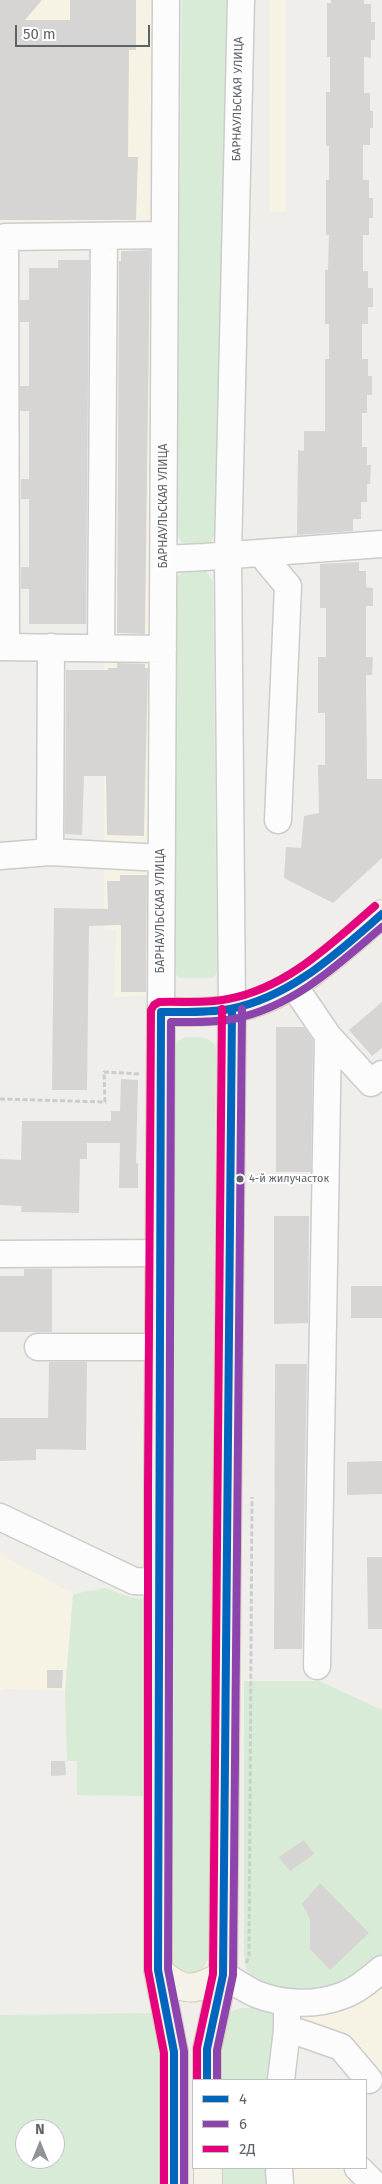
<!DOCTYPE html>
<html>
<head>
<meta charset="utf-8">
<style>
  body { margin:0 }
  #map { position:relative; width:382px; height:2184px; overflow:hidden; background:#efeeea; font-family:"Fira Sans",sans-serif }
  canvas { display:block }
  .legend { position:absolute; left:192px; top:2079px; width:175px; height:90px; box-sizing:border-box; background:#fff; border:1px solid #bfc1c3; margin:0; padding:6px 9px; list-style:none; font-size:15px; color:#5f6368 }
  .legend li { display:flex; align-items:center; gap:10px; height:25px }
  .legend b { width:25px; border:1px solid #bfc1c3 }
  .north { position:absolute; left:15px; top:2119px; width:50px; height:50px; box-sizing:border-box; background:#fff; border:1px solid #bfc1c3; border-radius:50%; rotate:0deg; font-size:14px; font-weight:700; line-height:20px; text-align:center; color:#5f6368 }
  .north::after { content:''; display:block; margin:auto; width:18px; height:22px; background:#919496; clip-path:polygon(50% 0,100% 100%,50% 72%,0 100%) }
  .scale { position:absolute; left:15px; top:25px; width:135px; height:22px; box-sizing:border-box; border:2px solid #5f6368; border-top:0; padding-left:6px; font-size:15px; line-height:18px; white-space:nowrap; color:#5f6368; -webkit-text-stroke:4px #fff; paint-order:stroke }
</style>
</head>
<body>
<div id="map">
<canvas width="382" height="2184"></canvas>
<ul class="legend">
<li><b style="height:6px;background:#0065bd"></b>4</li>
<li><b style="height:6px;background:#8e44ad"></b>6</li>
<li><b style="height:6px;background:#e5007d"></b>2Д</li>
</ul>
<div class="north">N</div>
<div class="scale">50 m</div>
</div>
<script>
const g = document.querySelector('canvas').getContext('2d');
g.lineJoin = 'round';
function fillPath(path, color) {
  g.fillStyle = color;
  g.fill(path, 'evenodd');
}
function trace(path, color, width, dash) {
  g.strokeStyle = color;
  g.lineWidth = width;
  g.lineCap = dash ? 'butt' : 'round';
  g.setLineDash(dash || []);
  g.stroke(path);
}
function label(font, color, halo, rows, align = 'center') {
  g.font = font + ' "Fira Sans",sans-serif';
  g.lineWidth = 4;
  g.setLineDash([]);
  g.textBaseline = 'middle';
  g.strokeStyle = halo;
  g.fillStyle = color;
  for (const [text, x, y, turn = 0] of rows) {
    g.save();
    g.translate(x, y);
    g.rotate((+turn || 0) * Math.PI / 180);
    g.textAlign = isNaN(turn) ? turn : align;
    if (halo) g.strokeText(text, 0, 0);
    g.fillText(text, 0, 0);
    g.restore();
  }
}
fillPath(new Path2D(`
  M0,0H158L149,996L114,997L116,931L104,930V657L114,228L0,226Z
  M270,0H286V212H270Z
  M0,1554L73,1594L65,1691L7,1689L0,1691Z
  M382,1984V2086L366,2087L335,2056L294,2037L298,2013Z
  M269,2168H348L350,2169L349,2184H269Z`), '#f7f3e4');
fillPath(new Path2D(`
  M182,0H229L221,248L216,530L211,542L189,545L181,542L176,532Z
  M183,571H206L213,582L217,972L215,976L212,978H180L177,976L174,970V581Z
  M186,1037C198,1038 209,1035 216,1047L210,1952C206,1968 201,1974 185,1976L166,1959L174,1047L178,1041Z
  M105,1588L132,1598L145,1599L144,1796L77,1795V1761H67L65,1691L73,1594Z
  M244,1681H319L382,1710V1956C369,1966 356,1977 340,1984C318,1994 265,1992 249,1973C245,1969 245,1960 244,1954Z
  M240,2008H256L273,2015L275,2038L270,2080H218V2050L227,2013Z
  M154,2013L164,2052V2184H0V2015ZM25,2129H55V2159H25Z
  M219,2168H269V2184H219Z`), '#d8ebd6');
fillPath(new Path2D(`
  M0,0H42L25,20H70V0H136V50H129L128,157H138L136,220H0Z
  M331,0H364V4H371V22H375V40H371V58L364,57V93H370V111H373V128H370V145H363V180H369V198H373V218H369V235H363V271H368V288H373V307H368V324H362V359H368V376H372V395H367V413H362V447H367V465H371L370,484H367V502H361V519H353V531L297,535L298,450L304,451V431H325V359H329V324H325V270H328L329,235H326V180H329V146H326V92H330V57H327V3H331Z
  M150,250L145,634L117,633L119,261H121V251Z
  M58,260H89L86,624H29V589H21V567H29V499H21V479H29V411H20V386H29V322H20V300H29V268H58Z
  M359,562V571H366V587L373,588V606H366V657H373L372,675H366L367,779H382V858L333,903L284,878L286,847L301,848L304,816L319,813L318,765H325V713H318V657H326V608H320V564Z
  M117,663L145,664V668H148L144,836L107,835L106,776H84L82,835L65,834L66,670H108V668H117Z
  M120,875H147L146,992H121V925L89,926L87,1090H52L54,908L108,909L107,881H120Z
  M382,1002V1048L372,1056L349,1030Z
  M276,1027H304L313,1040L311,1172H276Z
  M121,1079L138,1080L136,1163H138V1188H119L120,1143H87V1159H80L79,1213L21,1212L22,1206L0,1205V1159L21,1160L22,1121H111V1111H120Z
  M274,1216H309L308,1323L274,1324Z
  M24,1269H52V1332H0V1276H24Z
  M351,1286H382V1318H351Z
  M49,1362H87L86,1450L36,1449V1460L0,1461V1418H48Z
  M275,1364H307L302,1649H274Z
  M382,1461V1494L347,1495V1462Z
  M367,1557H382V1629H368Z
  M47,1670H63L62,1688H47Z
  M51,1761H65L66,1775L51,1776Z
  M304,1840L314,1854L290,1871L279,1857Z
  M320,1883L369,1933L330,1970L310,1949V1919L302,1904Z`), '#d6d5d3');
const minor = new Path2D(`
  M263,553L267,561L288,586L278,820
  M164,559L205,557L382,544
  M0,647L163,649
  M6,647L5,237L164,235
  M101,648L104,236
  M50,852L161,858
  M0,856L50,852L51,647
  M294,986L328,1036L317,1666
  M232,1009L228,555L241,0
  M161,1012L166,0
  M328,1036L371,1083L382,1074
  M0,1254L159,1253
  M38,1347H158
  M0,1517L134,1581L157,1582
  M223,1975C234,1981 245,1989 256,1994C283,2005 317,2006 344,1995C358,1990 370,1979 382,1969
  M287,2030L301,2033L341,2047L369,2080
  M281,2080L287,2030V2013
  M279,2168L280,2184
  M358,2168L374,2184`);
const major = new Path2D(`
  M158,1970C182,1993 194,1992 223,1975
  M207,2080V2049L223,1975L232,1009
  M208,2168V2184
  M174,2184V2052L158,1970V1486L161,1012C184,1012 208,1013 231,1009C293,998 336,953 382,914`);
trace(minor, '#cbcccc', 29);
trace(major, '#d7ceb8', 30);
trace(new Path2D(`
  M0,1099L105,1102L104,1072L140,1074
  M246,1963L249,1957L252,1497`), '#cacfcc', 3, [5, 2.5]);
trace(minor, '#fdfcfc', 26);
trace(major, '#f4f2e9', 28);
trace(new Path2D(`
  M207,2080V2049L223,1975L232,1009
  M174,2184V2052L158,1970L161,1012C184,1012 208,1013 230,1009C291,997 337,953 382,914`), '#0065bd', 8);
trace(new Path2D(`
  M217,2080V2050L233,1975L242,1009
  M184,2184V2051L168,1969L171,1022C191,1022 212,1023 233,1019C293,1007 337,966 382,927`), '#8e44ad', 8);
trace(new Path2D(`
  M197,2080V2048L213,1974L222,1009
  M164,2184V2053L148,1970V1486L151,1010L154,1005L159,1002C182,1001 205,1004 228,999C287,988 331,944 375,906`), '#e5007d', 8);
for (const [x, y, r, color] of [
  [240,1179,4.5,"#5f6368"]
]) {
  const dot = new Path2D();
  dot.arc(x, y, r, 0, 2 * Math.PI);
  g.fillStyle = color;
  g.fill(dot);
  trace(dot, '#fff', 2);
}
label('11px', '#5f6368', '#fff', [
  ["4-й жилучасток",249,1179]
], 'left');
label('12px', '#5f6368', '#fff', [
  ["БАРНАУЛЬСКАЯ УЛИЦА",238,99,-89],
  ["БАРНАУЛЬСКАЯ УЛИЦА",164,506,-90],
  ["БАРНАУЛЬСКАЯ УЛИЦА",161,911,-90]
]);
</script>
</body>
</html>
